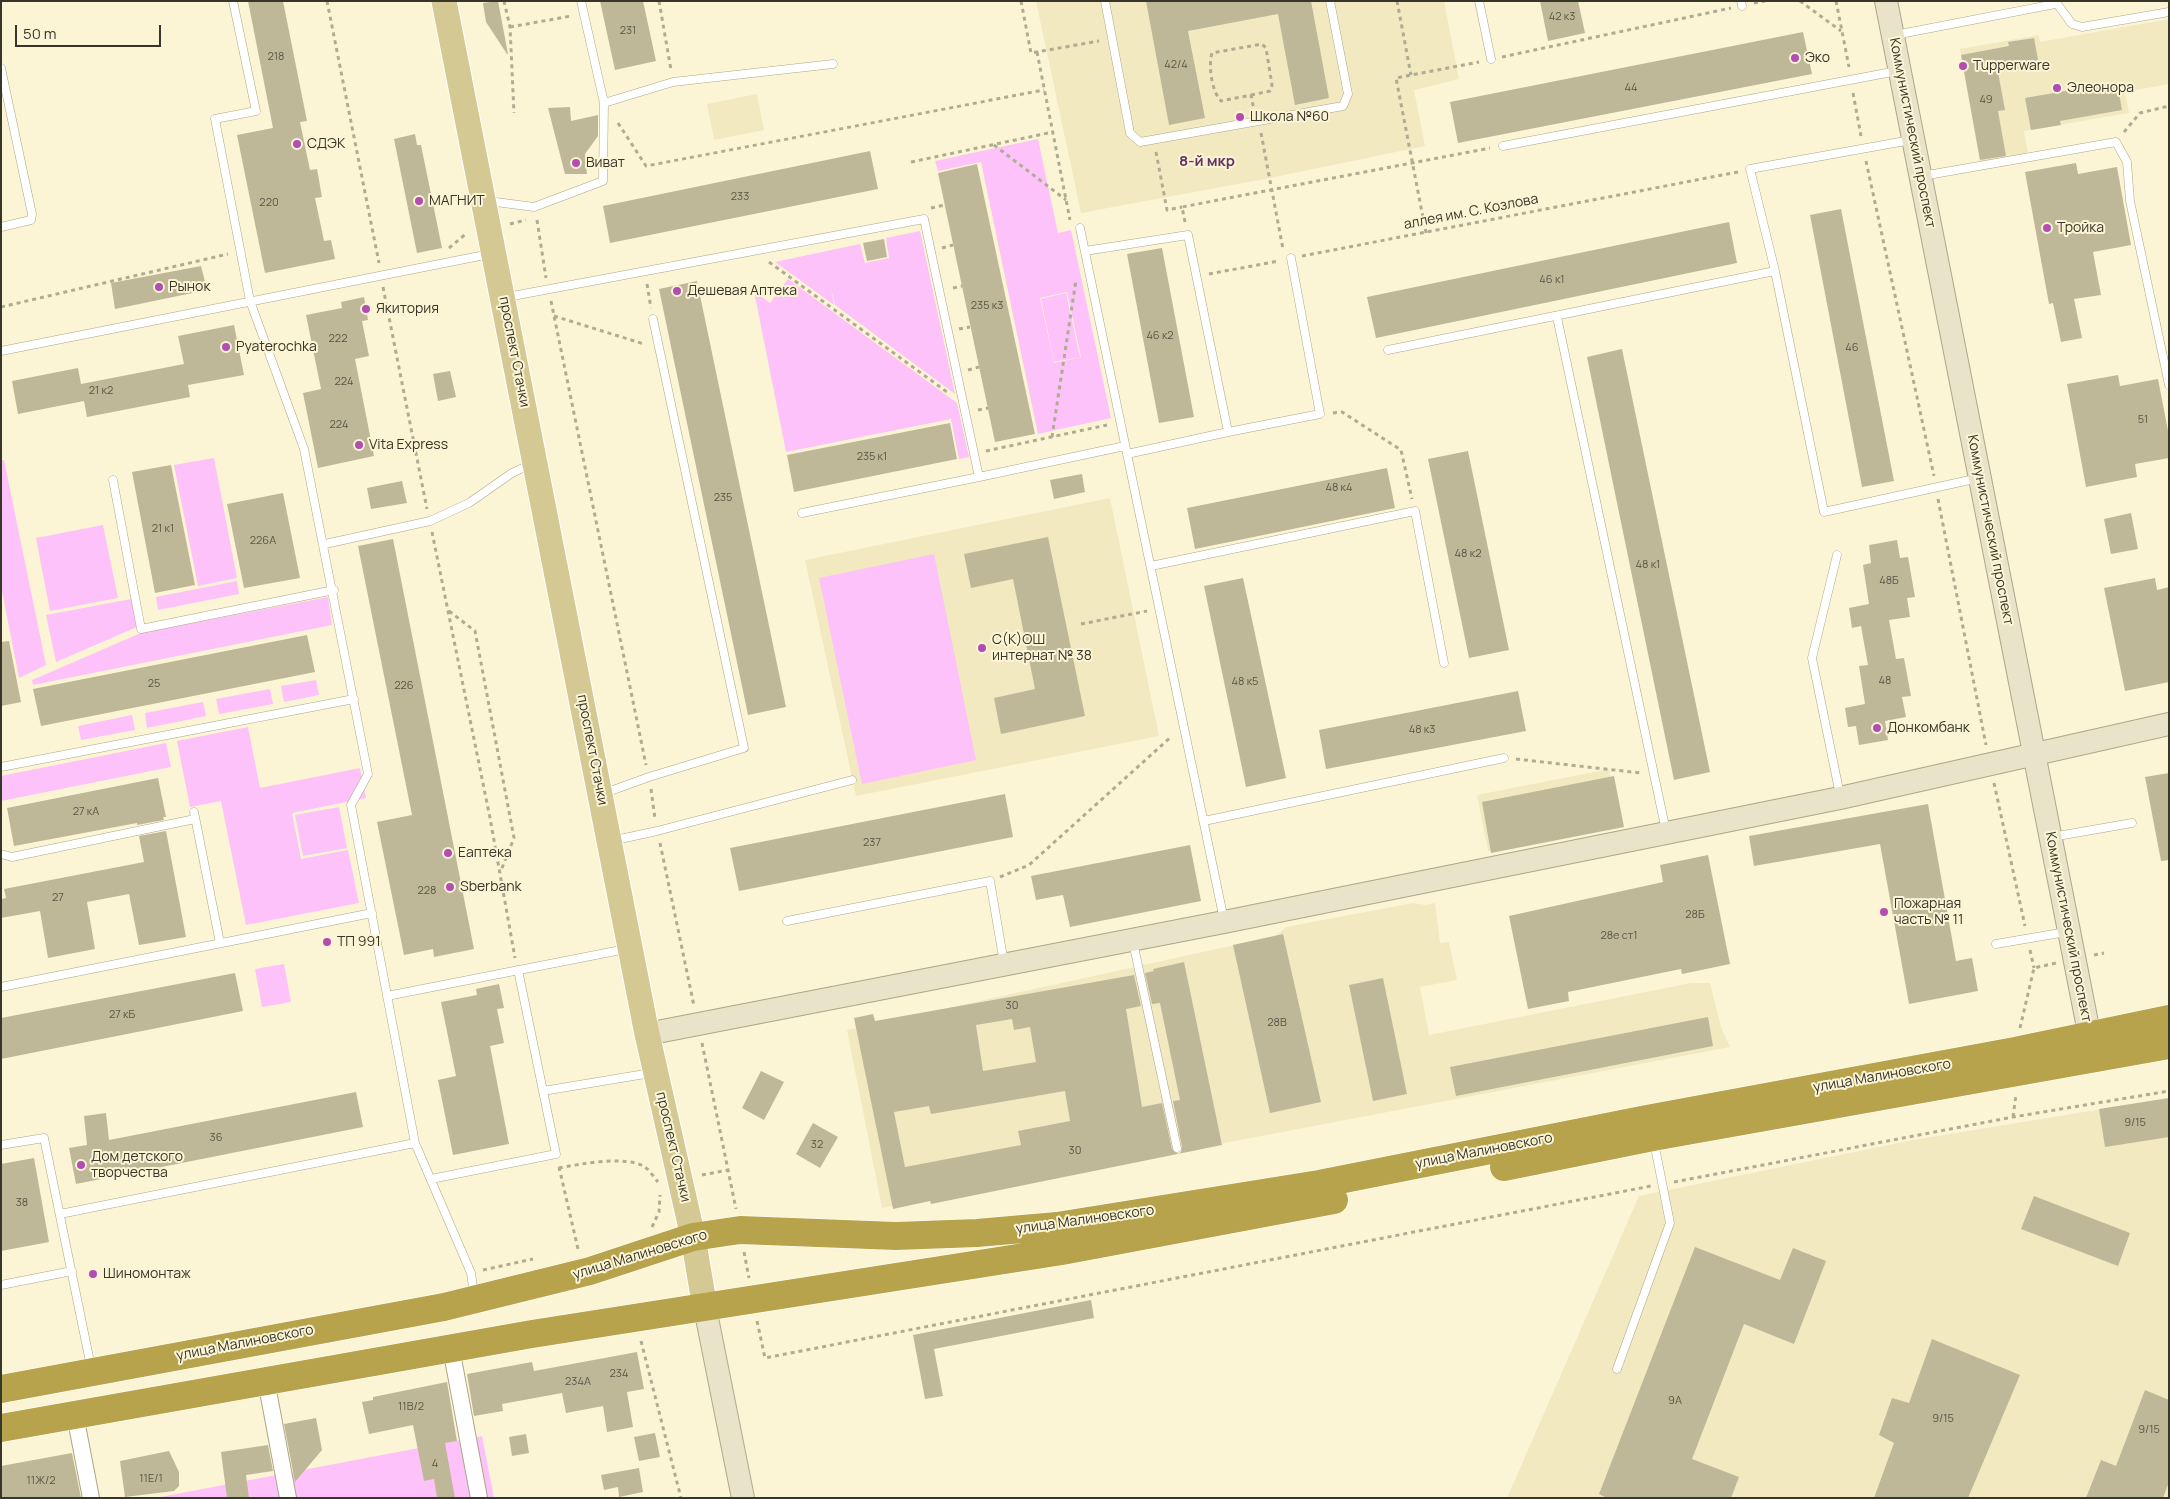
<!DOCTYPE html>
<html>
<head>
<meta charset="utf-8">
<style>
  body { margin:0 }
  #map { position:relative; width:2170px; height:1499px; overflow:hidden; background:#fcf5d5; font-family:Manrope,sans-serif }
  canvas { display:block }
  .frame { position:absolute; inset:0; border:2px solid #383529; pointer-events:none }
  .scale { position:absolute; left:15px; top:25px; width:146px; height:22px; box-sizing:border-box; border:2px solid #383529; border-top:0; padding-left:6px; font-size:15px; line-height:18px; white-space:nowrap; color:#383529; -webkit-text-stroke:4px #fcf5d5; paint-order:stroke }
</style>
</head>
<body>
<div id="map">
<canvas width="2170" height="1499"></canvas>
<div class="frame"></div>
<div class="scale">50 m</div>
</div>
<script>
const g = document.querySelector('canvas').getContext('2d');
g.lineJoin = 'round';
function fillPath(path, color) {
  g.fillStyle = color;
  g.fill(path, 'evenodd');
}
function trace(path, color, width, dash) {
  g.strokeStyle = color;
  g.lineWidth = width;
  g.lineCap = dash ? 'butt' : 'round';
  g.setLineDash(dash || []);
  g.stroke(path);
}
function label(font, color, halo, rows, align = 'center') {
  g.font = font + ' Manrope,sans-serif';
  g.lineWidth = 4;
  g.setLineDash([]);
  g.textBaseline = 'middle';
  g.strokeStyle = halo;
  g.fillStyle = color;
  for (const [text, x, y, turn = 0] of rows) {
    g.save();
    g.translate(x, y);
    g.rotate((+turn || 0) * Math.PI / 180);
    g.textAlign = isNaN(turn) ? turn : align;
    if (halo) g.strokeText(text, 0, 0);
    g.fillText(text, 0, 0);
    g.restore();
  }
}
fillPath(new Path2D(`
  M1036,1H1444L1459,79L1414,90L1425,146L1270,178L1081,213Z
  M2169,19V84L2125,92L2129,113L2024,131L2028,154L1980,162L1960,49L2039,35L2040,42Z
  M757,94L764,130L714,140L707,104Z
  M1110,498L1159,736L856,796L805,560Z
  M1609,769L1620,825L1488,851L1477,795Z
  M1413,903L1426,905L1435,903L1440,943L1449,942L1457,980L1420,987L1429,1035L1691,983H1710L1721,1027L1730,1047L882,1208L847,1030L1276,936L1286,927Z
  M2169,1098V1498H1507L1639,1196L1913,1140Z`), '#f2e9c1');
fillPath(new Path2D(`
  M1038,139L1058,233L1071,230L1111,418L1038,434L981,162L938,171L935,161ZM1067,292L1081,357L1054,363L1040,298Z
  M920,231L955,394L835,305L831,289L834,305L775,262L860,244L865,263L889,258L886,238Z
  M788,279L957,403L969,457L959,459L951,419L786,452L754,291L770,303Z
  M1066,293L1080,357L1054,362L1041,299Z
  M214,458L237,578L198,586L174,465Z
  M1,460H4L46,665L19,678L1,586Z
  M103,525L118,598L50,611L36,538Z
  M934,554L976,760L862,784L819,578Z
  M237,581L239,594L158,610L156,597Z
  M328,597L332,625L33,685L32,680L141,633Z
  M131,599L137,627L56,662L46,615Z
  M316,680L319,695L284,702L281,686Z
  M270,689L273,704L219,714L216,699Z
  M203,702L206,716L147,728L145,713Z
  M132,715L135,730L81,740L78,726Z
  M248,727L260,788L360,768L366,798L292,813L301,859L348,850L359,903L246,925L221,801L190,807L177,741Z
  M166,743L171,767L1,801V776Z
  M339,807L347,848L303,856L295,815Z
  M284,964L291,1002L262,1007L255,969Z
  M482,1436L494,1498H155Z`), '#fdc2fa');
fillPath(new Path2D(`
  M248,1H283L307,121L300,122L310,170L317,169L322,197L315,198L324,241L331,240L335,259L265,273L237,135L273,128Z
  M498,1L508,54H507L486,22L483,3Z
  M600,1H643L656,61L615,70Z
  M1146,1H1311L1329,98L1295,105L1278,14L1188,31L1205,118L1169,125Z
  M1540,1H1578L1585,33L1548,41Z
  M1803,32L1812,74L1458,143L1450,102Z
  M2034,38L2039,65L1998,72L2005,110L1998,111L2006,156L1980,160L1961,55L2009,46L2008,42Z
  M2117,82L2122,110L2060,121L2061,125L2031,130L2025,98Z
  M570,107L571,121L598,115V136L585,154L587,174H565L548,108Z
  M415,134L417,145H421L442,248L417,253L394,139Z
  M870,151L878,189L610,243L603,206Z
  M2076,163L2078,174L2117,167L2131,245L2093,252L2101,295L2074,299L2082,338L2061,342L2053,303L2049,304L2025,172Z
  M977,164L1035,434L995,442L938,173Z
  M1841,209L1894,481L1862,487L1810,215Z
  M1729,222L1737,263L1376,338L1367,297Z
  M884,239L887,257L867,261L863,243Z
  M1162,248L1194,417L1159,423L1127,254Z
  M201,266L207,290L115,309L111,283Z
  M697,281L786,707L748,715L659,289Z
  M364,297L368,320L362,321L369,356L355,359L374,456L318,468L303,393L321,389L306,315L342,308L341,302Z
  M234,325L244,375L188,385L190,397L87,417L84,401L18,414L12,381L78,368L81,384L184,364L178,336Z
  M1622,349L1710,772L1674,780L1587,357Z
  M450,371L456,397L438,401L433,374Z
  M2118,375L2120,386L2158,379L2169,436V458L2135,464L2137,477L2086,487L2067,384Z
  M950,423L957,459L794,492L787,455Z
  M1468,451L1509,650L1469,658L1428,459Z
  M171,465L195,585L155,593L132,472Z
  M1387,468L1395,508L1195,549L1187,508Z
  M1082,474L1085,492L1054,499L1050,480Z
  M402,481L407,503L371,509L367,488Z
  M283,493L300,578L244,588L227,504Z
  M2131,513L2138,549L2111,554L2104,519Z
  M1048,537L1085,716L1001,734L994,698L1035,689L1013,579L971,588L964,554Z
  M393,539L474,949L434,957L433,949L404,955L377,822L412,815L358,546Z
  M1897,540L1900,558L1908,557L1915,597L1907,598L1910,617L1889,620L1896,659L1904,658L1911,696L1902,697L1906,717L1885,721L1888,740L1859,745L1856,726L1848,727L1845,708L1865,704L1859,666L1868,665L1861,626L1852,628L1849,608L1869,604L1863,565L1871,563L1869,545Z
  M1243,578L1286,778L1246,787L1204,586Z
  M2155,578L2157,590L2169,587V682L2125,691L2104,588Z
  M307,635L315,672L41,726L33,689Z
  M9,641L21,702L1,706V642Z
  M1518,691L1526,731L1326,769L1319,730Z
  M2169,773V860L2161,861L2145,777Z
  M1614,776L1624,827L1491,853L1482,802Z
  M158,778L166,817H163L164,820L137,825V823L14,846L7,808Z
  M1005,794L1013,837L739,891L730,848Z
  M1928,804L1956,961L1972,958L1978,991L1909,1004L1880,844L1754,866L1749,836Z
  M166,831L186,937L139,945L129,894L87,902L95,949L48,958L40,911L1,918V899L6,898L4,889L144,862L139,836Z
  M1190,845L1201,901L1070,927L1063,895L1036,900L1031,876Z
  M1708,855L1730,964L1682,974L1681,969L1568,992L1569,1001L1528,1009L1509,916L1663,882L1660,865Z
  M1283,934L1321,1102L1270,1113L1233,945Z
  M1184,962L1222,1145L931,1204L930,1201L893,1209L854,1018L873,1014L875,1021L1134,975L1141,1006L1126,1009L1142,1107L1162,1103L1172,1149L1178,1154L1181,1152L1182,1147L1173,1101L1180,1100L1160,1003L1152,1004L1145,973L1154,971L1153,969ZM1012,1019L1014,1030L1030,1027L1036,1062L983,1071L976,1025ZM1065,1091L1070,1121L1018,1131L1021,1145L905,1167L894,1112L929,1106L931,1114Z
  M235,973L243,1011L1,1059V1018Z
  M1383,978L1407,1094L1373,1101L1349,985Z
  M499,984L504,1008L497,1009L504,1043L490,1046L509,1144L453,1155L438,1080L456,1076L441,1002L477,995L476,989Z
  M1708,1017L1713,1046L1456,1096L1450,1067Z
  M761,1071L784,1082L764,1120L742,1108Z
  M356,1092L363,1127L76,1184L69,1148L87,1145L84,1116L106,1113L109,1140Z
  M2169,1098V1137L2105,1147L2099,1109Z
  M813,1123L838,1137L820,1168L796,1154Z
  M34,1158L49,1242L1,1251V1164Z
  M2034,1196L2130,1233L2118,1266L2021,1229Z
  M1695,1247L1780,1280L1793,1248L1826,1261L1794,1344L1744,1324L1692,1459L1739,1477L1731,1498H1607L1599,1494Z
  M1091,1300L1094,1318L934,1349L943,1396L925,1399L913,1335Z
  M1932,1339L2020,1375L1968,1498H1874L1894,1443L1879,1435L1892,1398L1909,1403Z
  M637,1352L644,1389L627,1392L633,1427L607,1432L603,1406L566,1413L562,1393L502,1404L503,1411L474,1416L467,1374L532,1362L534,1371Z
  M447,1382L457,1441L445,1443L455,1498H437L434,1479L424,1481L413,1425L369,1434L362,1402L373,1400V1397Z
  M2145,1390L2169,1400V1482L2163,1498H2086L2101,1460L2116,1466Z
  M316,1418L322,1450L295,1482L284,1424Z
  M655,1433L660,1457L639,1461L634,1437Z
  M526,1434L529,1453L512,1456L509,1437Z
  M268,1445L273,1471L246,1475L249,1498H227L221,1452Z
  M169,1451L179,1472V1486L174,1491L125,1497L120,1461Z
  M72,1453L81,1498H1V1466Z
  M639,1468L643,1492L619,1497L618,1487L604,1490L601,1475Z`), '#beb899');
const lane = new Path2D(`
  M233,1L256,111L215,119L250,301L304,449L368,774L351,805L415,1143L471,1273L474,1294
  M1105,1L1130,133L1140,142L1343,106L1348,94L1330,1
  M1479,1L1491,59
  M1741,1L1742,6
  M2055,1L2072,24L2082,27L2169,12
  M1895,35L2055,4
  M1,68L32,214L31,220L1,227
  M604,103L673,82L833,64
  M1911,140L1750,169L1775,271L1824,512L1979,478
  M1503,146L1897,71
  M1922,176L2116,142L2127,162L2130,201L2169,385
  M488,201L534,207L603,181L604,103L581,1
  M1080,228L1224,920
  M1085,251L1188,235L1228,432L1127,454
  M507,297L924,219L979,477L802,513
  M1557,317L1666,831
  M1388,350L1775,271
  M1,351L490,254
  M1228,432L1320,414L1291,258
  M979,477L1125,446
  M113,480L141,629L334,590
  M325,544L430,521L469,503L512,473L531,464
  M1837,555L1812,658L1840,795
  M1151,566L1415,511L1444,663
  M1,767L354,699
  M602,794L649,777L744,748L653,319
  M194,812L220,943
  M1204,821L1504,758
  M2052,837L2132,823
  M611,841L657,831L852,780
  M1,854L12,857L195,819
  M787,921L990,881L1004,963
  M1133,942L1177,1148
  M1996,944L2066,932
  M1,987L372,913
  M387,996L626,949
  M543,1091L651,1073
  M1,1145L44,1138L91,1367
  M431,1179L556,1154L518,970
  M60,1214L415,1143
  M1,1285L72,1271
  M1617,1369L1670,1223L1654,1142`);
const street = new Path2D(`
  M451,1348L479,1498
  M266,1380L288,1498
  M75,1415L91,1498`);
const secondary = new Path2D(`
  M1886,1L2093,1053
  M647,1034L1224,922L1840,798L2169,724
  M705,1308L743,1498`);
const primary = new Path2D(`
  M444,1L647,1034L693,1237L705,1308`);
const highway = new Path2D(`
  M1504,1167L1653,1137L2169,1045
  M1,1389L444,1307L590,1271L693,1237L740,1230L896,1236L977,1233L1057,1226L1319,1184L1647,1119L2015,1051L2169,1019
  M1,1428L532,1334L1062,1251L1334,1200`);
trace(lane, '#ada687', 9);
trace(street, '#ada687', 18);
trace(secondary, '#ada687', 24);
trace(primary, '#fff', 27);
trace(highway, '#fff', 29);
trace(new Path2D(`
  M327,1L379,263
  M504,1L510,27L514,113
  M659,1L671,70
  M1021,1L1031,53L1099,41
  M1397,1L1411,75
  M1800,1L1841,31
  M1836,1L1849,67
  M1754,3L1765,1
  M510,27L571,16
  M1037,52L1070,220
  M1502,57L1731,8
  M1853,93L1861,136
  M1251,95L1270,91L1272,85L1266,48L1262,44L1212,53C1208,66 1212,92 1221,101L1251,95L1254,110
  M618,123L646,166L1044,90
  M2124,132L2140,113L2169,106
  M1261,133L1283,249
  M994,145L1066,200
  M1156,152L1167,210L1182,207
  M1866,161L1934,476
  M911,162L1053,132
  M931,208L945,205
  M537,220L546,278
  M1185,222L1182,207L1490,148
  M510,224L526,220
  M1426,233L1396,78L1479,62
  M449,248L467,233
  M942,248L953,245
  M1302,256L1738,172
  M769,262L947,392
  M1209,274L1279,261
  M647,284L651,308
  M383,287L427,509
  M953,288L962,286
  M551,301L646,765
  M1,307L228,254
  M554,316L644,344
  M959,329L970,327
  M968,370L979,367
  M978,410L988,408
  M1333,413L1342,412L1401,450L1412,499
  M1052,437L1076,280
  M986,451L1107,425
  M1938,499L1986,745
  M432,532L490,818L515,958
  M449,611L475,631L514,838L500,873
  M1081,624L1147,611
  M1516,759L1641,773
  M1994,783L2025,926
  M651,789L655,819
  M660,843L694,1006
  M1000,877L1029,865L1172,736
  M2030,950L2034,968
  M2094,955L2104,953
  M2020,1028L2034,968L2056,963
  M702,1043L736,1209
  M2013,1117L2016,1095
  M559,1167L578,1249
  M559,1168C580,1164 626,1155 645,1167C649,1170 654,1177 658,1182
  M702,1175L728,1170
  M1674,1182L2013,1117L2169,1091
  M652,1227L659,1212L660,1195
  M744,1252L749,1278
  M483,1270L533,1259
  M757,1321L765,1358L1651,1186
  M641,1341L681,1498`), '#b0ab93', 3, [4, 4]);
trace(lane, '#fff', 8);
trace(street, '#fff', 16);
trace(secondary, '#e9e3c9', 22);
trace(primary, '#d4c893', 25);
trace(highway, '#b7a34b', 28);
for (const [x, y, r, color] of [
  [1795,58,5,"#b34db1"],
  [1963,66,5,"#b34db1"],
  [2057,88,5,"#b34db1"],
  [1240,117,5,"#b34db1"],
  [297,144,5,"#b34db1"],
  [576,163,5,"#b34db1"],
  [419,201,5,"#b34db1"],
  [2047,228,5,"#b34db1"],
  [159,287,5,"#b34db1"],
  [677,291,5,"#b34db1"],
  [366,309,5,"#b34db1"],
  [226,347,5,"#b34db1"],
  [359,445,5,"#b34db1"],
  [982,648,5,"#b34db1"],
  [1877,728,5,"#b34db1"],
  [448,853,5,"#b34db1"],
  [450,887,5,"#b34db1"],
  [1884,912,5,"#b34db1"],
  [327,942,5,"#b34db1"],
  [81,1165,5,"#b34db1"],
  [93,1274,5,"#b34db1"]
]) {
  const dot = new Path2D();
  dot.arc(x, y, r, 0, 2 * Math.PI);
  g.fillStyle = color;
  g.fill(dot);
  trace(dot, '#fcf5d5', 2);
}
label('11px', '#5a5645', null, [
  ["42 к3",1562,17],
  ["231",628,31],
  ["218",276,57],
  ["42/4",1176,65],
  ["44",1631,88],
  ["49",1986,100],
  ["233",740,197],
  ["220",269,203],
  ["46 к1",1552,280],
  ["235 к3",987,306],
  ["46 к2",1160,336],
  ["222",338,339],
  ["46",1852,348],
  ["224",344,382],
  ["21 к2",101,391],
  ["51",2143,420],
  ["224",339,425],
  ["235 к1",872,457],
  ["48 к4",1339,488],
  ["235",723,498],
  ["21 к1",163,529],
  ["226А",263,541],
  ["48 к2",1468,554],
  ["48 к1",1648,565],
  ["48Б",1889,581],
  ["48",1885,681],
  ["48 к5",1245,682],
  ["25",154,684],
  ["226",404,686],
  ["48 к3",1422,730],
  ["27 кА",86,812],
  ["237",872,843],
  ["228",427,891],
  ["27",58,898],
  ["28Б",1695,915],
  ["28е ст1",1619,936],
  ["30",1012,1006],
  ["27 кБ",122,1015],
  ["28В",1277,1023],
  ["9/15",2135,1123],
  ["36",216,1138],
  ["32",817,1145],
  ["30",1075,1151],
  ["38",22,1203],
  ["234",619,1374],
  ["234А",578,1382],
  ["9А",1675,1401],
  ["11В/2",411,1407],
  ["9/15",1943,1419],
  ["9/15",2149,1430],
  ["4",435,1464],
  ["11Е/1",151,1479],
  ["11Ж/2",41,1481]
]);
label('14px', '#383529', '#fcf5d5', [
  ["Эко",1805,58],
  ["Tupperware",1973,66],
  ["Элеонора",2067,88],
  ["Школа №60",1250,117],
  ["СДЭК",307,144],
  ["Виват",586,163],
  ["МАГНИТ",429,201],
  ["Тройка",2057,228],
  ["Рынок",169,287],
  ["Дешевая Аптека",687,291],
  ["Якитория",376,309],
  ["Pyaterochka",236,347],
  ["Vita Express",369,445],
  ["С(К)ОШ",992,640],
  ["интернат № 38",992,656],
  ["Донкомбанк",1887,728],
  ["Еаптека",458,853],
  ["Sberbank",460,887],
  ["Пожарная",1894,904],
  ["часть № 11",1894,920],
  ["ТП 991",337,942],
  ["Дом детского",91,1157],
  ["творчества",91,1173],
  ["Шиномонтаж",103,1274]
], 'left');
label('14px', '#383529', '#fcf5d5', [
  ["Коммунистический проспект",1912,133,79],
  ["аллея им. С. Козлова",1471,212,-11],
  ["проспект Стачки",514,352,79],
  ["Коммунистический проспект",1990,530,79],
  ["проспект Стачки",592,750,79],
  ["Коммунистический проспект",2068,927,79],
  ["улица Малиновского",1882,1076,-10],
  ["проспект Стачки",673,1147,77],
  ["улица Малиновского",1484,1151,-11],
  ["улица Малиновского",1085,1220,-8],
  ["улица Малиновского",640,1255,-17],
  ["улица Малиновского",245,1343,-11]
]);
label('bold 15px', '#663465', '#fcf5d5', [
  ["8-й мкр",1207,162]
]);
</script>
</body>
</html>
